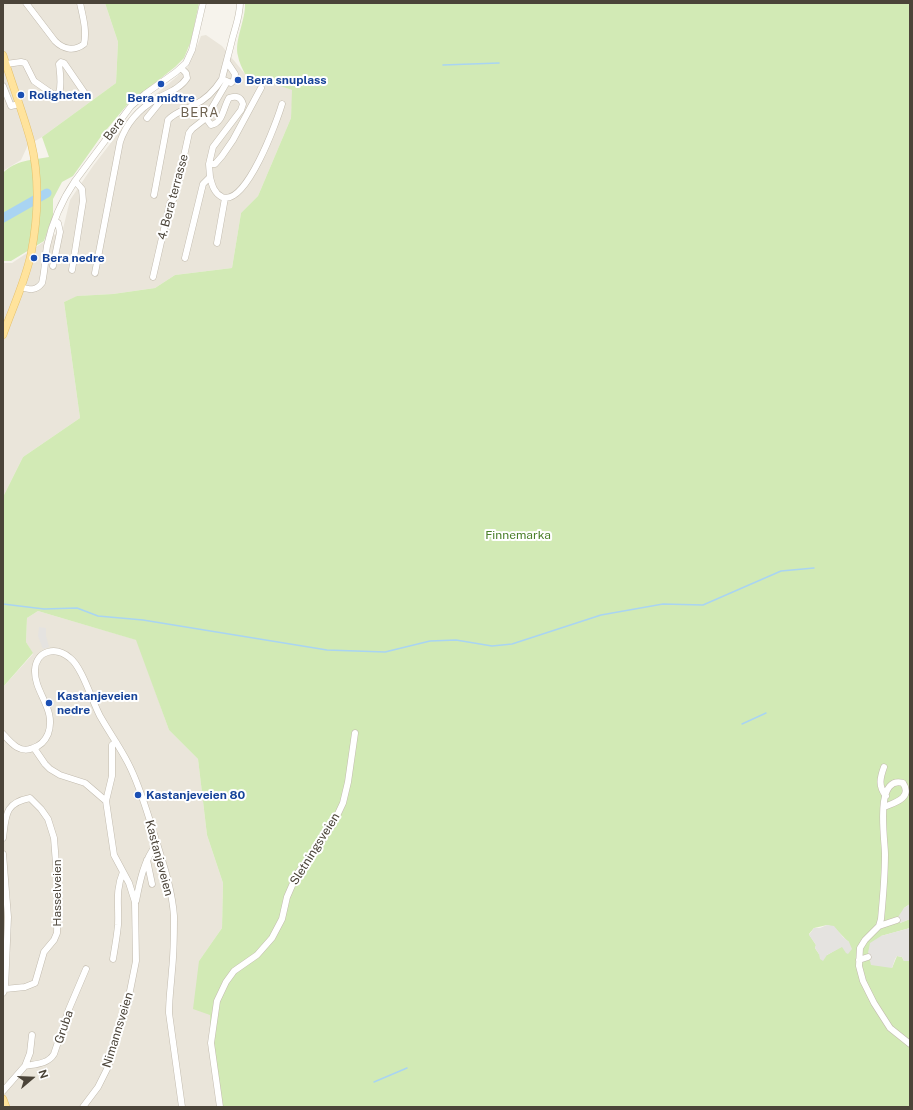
<!DOCTYPE html>
<html>
<head>
<meta charset="utf-8">
<style>
  body { margin:0 }
  #map { position:relative; width:913px; height:1110px; overflow:hidden; background:#f6f3ec; font-family:"Public Sans",sans-serif }
  canvas { display:block }
  .frame { position:absolute; inset:0; border:4px solid #4b4439; pointer-events:none }
  .north { position:absolute; left:12px; top:1058px; width:40px; height:40px; -webkit-text-stroke:3px #fff; paint-order:stroke; rotate:71deg; font-size:11px; font-weight:700; line-height:16px; text-align:center; color:#4b4439 }
  .north::after { content:''; display:block; margin:auto; width:14px; height:18px; background:#4b4439; clip-path:polygon(50% 0,100% 100%,50% 72%,0 100%) }
</style>
</head>
<body>
<div id="map">
<canvas width="913" height="1110"></canvas>
<div class="frame"></div>
<div class="north">N</div>
</div>
<script>
const g = document.querySelector('canvas').getContext('2d');
g.lineJoin = 'round';
function fillPath(path, color) {
  g.fillStyle = color;
  g.fill(path, 'evenodd');
}
function trace(path, color, width, dash) {
  g.strokeStyle = color;
  g.lineWidth = width;
  g.lineCap = dash ? 'butt' : 'round';
  g.setLineDash(dash || []);
  g.stroke(path);
}
function label(font, color, halo, rows, align = 'center') {
  g.font = font + ' "Public Sans",sans-serif';
  g.lineWidth = 4;
  g.setLineDash([]);
  g.textBaseline = 'middle';
  g.strokeStyle = halo;
  g.fillStyle = color;
  for (const [text, x, y, turn = 0] of rows) {
    g.save();
    g.translate(x, y);
    g.rotate((+turn || 0) * Math.PI / 180);
    g.textAlign = isNaN(turn) ? turn : align;
    if (halo) g.strokeText(text, 0, 0);
    g.fillText(text, 0, 0);
    g.restore();
  }
}
fillPath(new Path2D(`
  M3,3H105L118,42L116,83L42,137L28,145L21,160L3,171Z
  M206,35L222,46L245,74L293,90L291,118L258,196L241,213L232,268L175,275L155,288L113,294L78,296L64,302L80,418L23,457L3,497V263H12L63,229L70,200L93,166L137,109L166,86L188,67L194,54L201,36Z
  M38,611L137,640L169,730L198,759L207,835L223,883L222,928L199,961L210,1015V1042L217,1107H3V687L33,654L26,642L27,618Z`), '#eae5da');
fillPath(new Path2D(`
  M105,3H199L191,41L184,58L175,67L127,105L102,135L73,176L62,182L53,199V215L44,241L11,261H3V173C15,160 33,160 49,157L42,137L116,83L118,42Z
  M245,3H910V904L904,908L900,923L910,919V928L881,936L892,968L897,956L902,957L904,961H910V1107H217L210,1042V1015L193,1009L199,961L222,928L223,883L207,835L198,759L169,730L136,640L38,611L27,618L26,642L33,653L3,687V497L23,457L80,418L64,302L77,296L113,294L155,288L175,275L232,268L241,213L258,196L291,118L292,90L245,74C242,68 239,62 238,56C234,40 246,20 245,3ZM827,925C837,927 841,936 849,942L827,955L819,954L815,948L816,945L809,934L814,928Z`), '#d2eab5');
fillPath(new Path2D(`
  M39,627L46,628V636L49,647L43,649L38,636Z
  M910,904V919L900,923L897,920L898,917L904,908Z
  M827,925L834,926L843,937L849,942L852,949L848,954L846,953L842,947L827,955L823,961L820,959L819,954L815,948L816,945L809,935L814,928H820Z
  M910,928V961H904L902,957L897,956L895,959L892,968L871,965L868,953L870,943L881,936Z`), '#e5e3e0');
trace(new Path2D(`
  M443,65L499,63
  M3,604L44,609L77,608L98,616L143,620L327,650L385,652L430,641L456,640L492,646L512,644L601,615L663,604L703,605L781,571L814,568
  M742,724L766,713
  M374,1082L407,1068`), '#a9d4f2', 1.5);
trace(new Path2D(`
  M3,218L47,193`), '#a9d4f2', 9);
const minor = new Path2D(`
  M26,3L55,41C63,49 74,52 84,44C87,31 83,17 80,3
  M227,62L235,74L234,80L231,83L222,79C225,66 229,53 232,40C235,28 240,16 240,3
  M6,64L21,62L25,63L34,81L54,95L59,93C62,84 60,73 59,64L61,62L64,63L86,95
  M3,86L11,106L19,104
  M147,118L164,97
  M209,164H215L222,156L233,140L261,88
  M210,177C212,185 214,193 222,197C246,207 277,121 282,104
  M154,195L168,120C175,112 185,110 194,105C205,100 215,90 222,79
  M217,243L225,198
  M185,258L203,184L210,177L209,164L213,147L241,110L243,104C241,97 236,95 229,98C223,108 223,123 211,125L206,118
  M53,266L60,232L58,223L55,221
  M72,270L83,201L82,189L75,181
  M95,273L120,142C126,124 139,109 156,99C167,93 180,89 187,78L186,73L181,68
  M153,277L170,203L175,197L189,133L192,129L206,118L227,82
  M21,287C30,290 36,291 42,283C45,271 45,258 47,246C52,223 62,200 75,181L131,106L145,94L176,72L186,63L192,50L203,3
  M3,734C11,743 20,754 33,748C40,746 45,741 48,734C57,709 34,693 35,670C36,650 56,646 70,658C82,667 92,701 100,716C109,732 120,747 128,763C140,786 147,812 155,837C163,863 172,889 174,916C174,934 174,952 172,970C171,985 169,998 169,1013L182,1107
  M34,748L45,764L50,769L60,775L85,783L106,801L114,855L129,883L135,902L136,961L130,991L108,1067L98,1087L83,1107
  M884,767C880,778 878,786 886,796
  M106,801L112,776V745L116,742
  M3,838C6,816 4,803 30,798L41,809L48,819L54,838L58,890L57,933L54,940L44,952L35,983L25,987L5,989
  M3,854L8,917L5,989L3,993
  M147,860L152,884
  M136,901C140,880 144,860 157,844
  M897,920L879,926L865,940L860,948L859,966L863,981L874,1003L890,1028L910,1044
  M879,926L881,919C883,898 885,876 885,854C885,840 874,775 903,783C913,798 894,803 884,807
  M113,959C115,947 117,936 118,925C119,905 115,891 123,872
  M859,960L868,957
  M25,1066C36,1064 48,1064 54,1054L69,1009L86,969
  M3,1091L25,1066L30,1053L32,1035
  M220,1107L211,1043L217,1001L226,982L234,971L257,955L272,938L282,919L287,897L297,874L314,853L335,820L343,803L348,782L355,733`);
const major = new Path2D(`
  M3,55C12,84 23,113 31,142C40,179 38,218 31,254C25,282 12,309 3,335
  M3,1099L6,1107`);
trace(minor, '#c2bbae', 7);
trace(major, '#e6c16a', 8);
trace(minor, '#fff', 6);
trace(major, '#ffe39c', 7);
for (const [x, y, r, color] of [
  [238,80,4,"#1a4fb4"],
  [161,84,4,"#1a4fb4"],
  [21,95,4,"#1a4fb4"],
  [34,258,4,"#1a4fb4"],
  [49,703,4,"#1a4fb4"],
  [138,795,4,"#1a4fb4"]
]) {
  const dot = new Path2D();
  dot.arc(x, y, r, 0, 2 * Math.PI);
  g.fillStyle = color;
  g.fill(dot);
  trace(dot, '#fff', 1.5);
}
label('bold 12px', '#164399', '#fff', [
  ["Bera snuplass",246,80],
  ["Roligheten",29,95],
  ["Bera midtre",161,98,"center"],
  ["Bera nedre",42,258],
  ["Kastanjeveien",57,696],
  ["nedre",57,710],
  ["Kastanjeveien 80",146,795]
], 'left');
label('12px', '#4b4439', '#fff', [
  ["Bera",114,129,-53],
  ["4. Bera terrasse",173,197,-75],
  ["Sletningsveien",315,849,-58],
  ["Kastanjeveien",159,858,75],
  ["Hasselveien",57,893,-90],
  ["Gruba",64,1027,-71],
  ["Nimannsveien",118,1030,-73]
]);
label('12px', '#4a7f2a', '#fff', [
  ["Finnemarka",518,535]
]);
g.letterSpacing = '1px';
label('13px', '#6e6250', '#fff', [
  ["BERA",200,113]
]);
g.letterSpacing = '0px';
</script>
</body>
</html>
